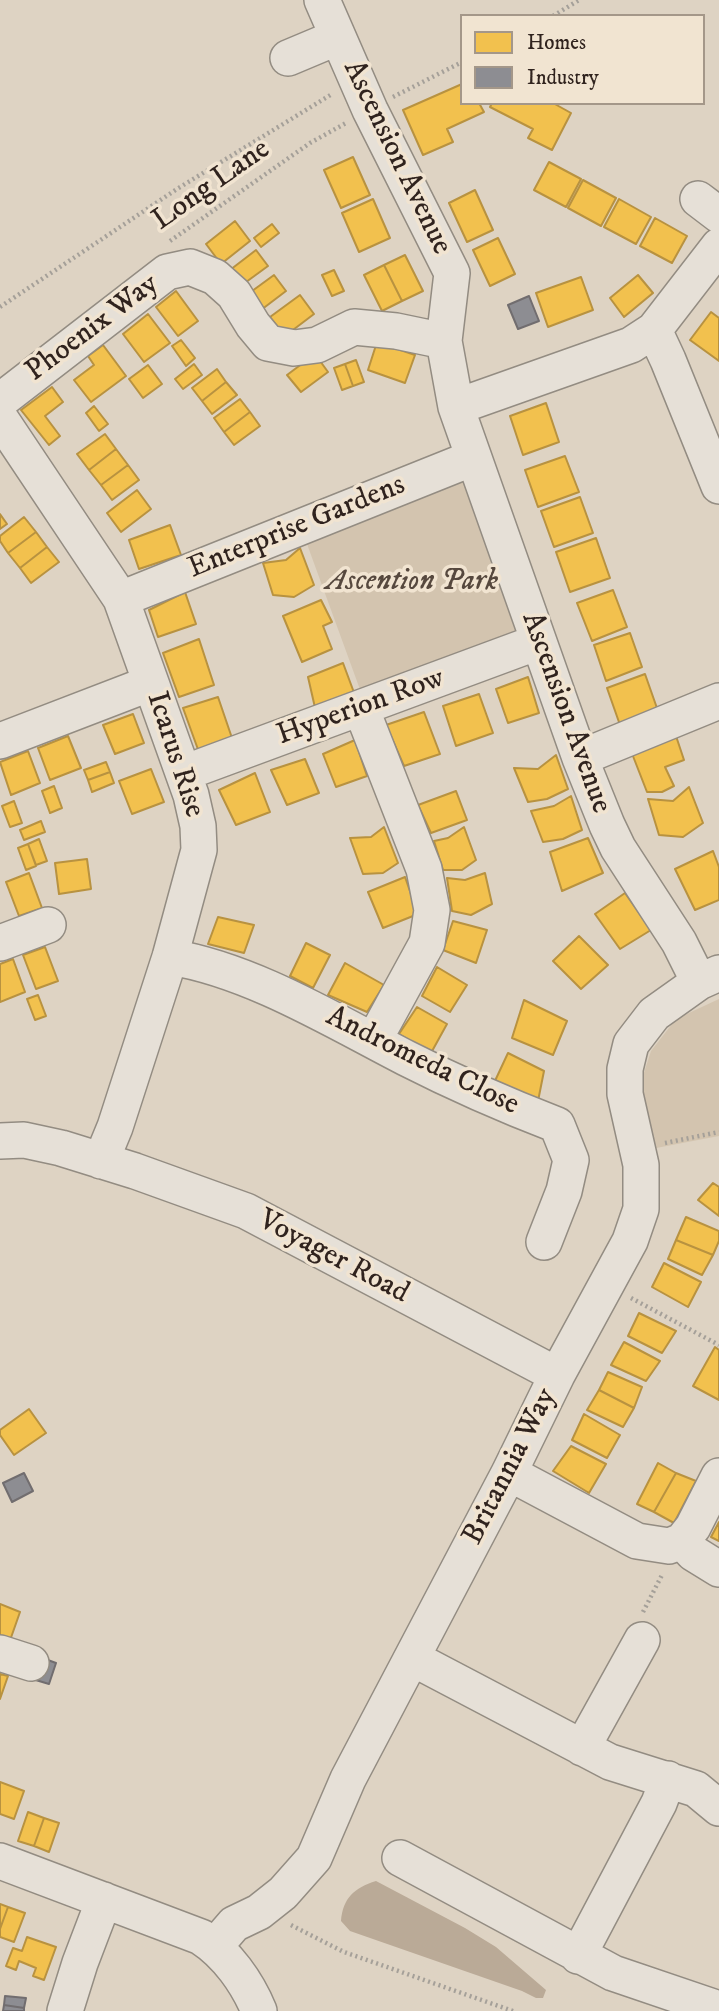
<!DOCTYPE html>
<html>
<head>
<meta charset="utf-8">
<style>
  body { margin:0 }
  #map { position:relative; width:719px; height:2011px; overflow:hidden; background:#ded3c3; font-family:"IM FELL DW Pica",serif }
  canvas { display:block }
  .legend { position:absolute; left:460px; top:14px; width:245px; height:91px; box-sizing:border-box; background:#f1e4d1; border:2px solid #a49789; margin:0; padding:9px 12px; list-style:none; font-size:21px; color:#30231e }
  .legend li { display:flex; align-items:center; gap:14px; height:35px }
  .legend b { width:35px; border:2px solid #a49789 }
</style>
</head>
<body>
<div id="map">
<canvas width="719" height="2011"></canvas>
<ul class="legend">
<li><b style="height:19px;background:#f2c14e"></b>Homes</li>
<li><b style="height:19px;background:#8d8d92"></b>Industry</li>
</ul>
</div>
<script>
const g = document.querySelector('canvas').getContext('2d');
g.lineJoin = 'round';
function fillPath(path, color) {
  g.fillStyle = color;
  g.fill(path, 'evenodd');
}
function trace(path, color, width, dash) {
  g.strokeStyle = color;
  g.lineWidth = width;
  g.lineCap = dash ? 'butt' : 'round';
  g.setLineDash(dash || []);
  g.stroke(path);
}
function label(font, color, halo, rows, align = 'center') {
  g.font = font + ' "IM FELL DW Pica",serif';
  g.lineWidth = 7;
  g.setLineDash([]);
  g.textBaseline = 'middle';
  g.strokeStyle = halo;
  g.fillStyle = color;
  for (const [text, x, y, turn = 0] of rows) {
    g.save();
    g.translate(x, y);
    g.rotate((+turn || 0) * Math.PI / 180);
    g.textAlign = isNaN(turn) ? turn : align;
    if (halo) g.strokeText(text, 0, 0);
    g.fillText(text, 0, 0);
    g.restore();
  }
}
fillPath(new Path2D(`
  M465,470L520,634L362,695L303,533Z
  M719,999V1136L651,1149L641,1082L651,1051L676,1019Z`), '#d3c4af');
fillPath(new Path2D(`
  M376,1881L465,1928L496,1947L546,1990L543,1998H536L522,1991L350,1931L341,1921C343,1898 354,1888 376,1881Z`), '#baaa97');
const homes = new Path2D(`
  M462,84V103H479L484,112L447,129L453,142L423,155L403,110Z
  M492,103H553L571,113L552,150L528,138L533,129L490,107Z
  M353,157L370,195L341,208L324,170Z
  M549,162L581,179L566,207L534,190Z
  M583,180L616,198L601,226L568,208Z
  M475,190L493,230L467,242L449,203Z
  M373,199L390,238L359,252L342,213Z
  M619,199L651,217L636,244L604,227Z
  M655,218L687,236L672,263L640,246Z
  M235,221L250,241L221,264L206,244Z
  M272,224L279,233L261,247L254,238Z
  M498,238L515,274L490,286L473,250Z
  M256,250L268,266L242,285L230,270Z
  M405,255L423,291L402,301L384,265Z
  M384,265L402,301L382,311L364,275Z
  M334,270L344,291L332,296L322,275Z
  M274,275L286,291L261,310L248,294Z
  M638,275L653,293L624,317L610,298Z
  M581,277L593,310L548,327L536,293Z
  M176,291L198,321L178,336L156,307Z
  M300,295L314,314L285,336L270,317Z
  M711,312L719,318V361L690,340Z
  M148,314L170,343L144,362L123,334Z
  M181,340L195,358L186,366L172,346Z
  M377,342L415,355L405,383L368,370Z
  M103,345L126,376L91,402L74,380L94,365L88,356Z
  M315,354L328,372L301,392L287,375Z
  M356,360L364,382L353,386L345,364Z
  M194,364L202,375L183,389L175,379Z
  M345,364L353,386L342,390L334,368Z
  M148,365L162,384L143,398L129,379Z
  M217,369L226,382L202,401L192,388Z
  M226,382L237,395L212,414L202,401Z
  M52,387L63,402L45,416L60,436L49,445L21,410Z
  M240,399L250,412L224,432L214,418Z
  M546,403L559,442L523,455L510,416Z
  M94,406L108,424L99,431L86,413Z
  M250,412L260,426L234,445L224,432Z
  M105,434L116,449L89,470L77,454Z
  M116,449L128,465L101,485L89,470Z
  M565,456L579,492L538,507L525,470Z
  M128,465L139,480L112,500L101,485Z
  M137,490L151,509L121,532L107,513Z
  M580,497L593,533L554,547L541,511Z
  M0,514L7,524L0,529Z
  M24,517L36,532L8,553L0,541V536Z
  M170,525L181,555L139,569L129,540Z
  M36,532L47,547L20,568L8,553Z
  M596,538L610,578L570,592L556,552Z
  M47,547L59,562L31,583L20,568Z
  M300,548L314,585L294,597L273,595L263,563L286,560Z
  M613,590L627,627L592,641L577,603Z
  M185,592L196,624L158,637L149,610Z
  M321,600L332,622L323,626L332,649L302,662L283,616Z
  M630,633L642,667L606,681L594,645Z
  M199,639L214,685L179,697L163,653Z
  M343,663L356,698L316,712L308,677Z
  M645,674L658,711L620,725L607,688Z
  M528,677L539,713L508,723L496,689Z
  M479,694L493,733L456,746L443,706Z
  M218,697L233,741L200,755L183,708Z
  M424,712L440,754L404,766L386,725Z
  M133,714L144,743L115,754L103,725Z
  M68,736L81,768L50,780L38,748Z
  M676,736L684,760L665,767L674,786L662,792H647L631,751Z
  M355,740L367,776L336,787L323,754Z
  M28,751L40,783L11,795L0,762Z
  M556,755L568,789L547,799L528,802L514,768L538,769Z
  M305,759L319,793L287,805L271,770Z
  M106,762L110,772L88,780L84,770Z
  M151,769L164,802L132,814L119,781Z
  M110,772L114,783L92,792L88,780Z
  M255,773L270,812L236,825L219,790Z
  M54,786L62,808L50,813L42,791Z
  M689,787L703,823L683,837L659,835L648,799L673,801Z
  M456,791L467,820L431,833L418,805Z
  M571,796L582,830L563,839L543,842L531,811L554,806Z
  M14,801L22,823L10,827L2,806Z
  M41,821L45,832L24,840L20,830Z
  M384,827L398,863L383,873L363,874L350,838L371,837Z
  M464,827L476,860L462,870H443L434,841L448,838Z
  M588,838L603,873L562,891L550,852Z
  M39,839L47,861L36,865L28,844Z
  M28,844L36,866L26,870L18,848Z
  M713,851L719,867V900L695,910L675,869Z
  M87,859L91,889L59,894L55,863Z
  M29,873L42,908L19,916L6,882Z
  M485,873L492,904L471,915L452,911L447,878L465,880Z
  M405,877L418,914L383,928L368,892Z
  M625,893L651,930L620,949L595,914Z
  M218,917L254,925L244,953L208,944Z
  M453,921L487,930L476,963L443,950Z
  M579,936L608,965L581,989L553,961Z
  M306,943L330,955L313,988L290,976Z
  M45,947L58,981L36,989L23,955Z
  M13,959L25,992L0,1002V964Z
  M345,963L384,985L367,1012L328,995Z
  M437,967L467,985L450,1012L422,996Z
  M38,995L46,1016L35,1020L27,999Z
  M524,1000L567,1021L553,1055L512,1038Z
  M417,1007L447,1024L431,1053L399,1034Z
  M508,1053L544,1071L537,1106L494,1083Z
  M713,1183L719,1187V1216L698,1200Z
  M686,1217L719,1231V1241L713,1255L676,1240Z
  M676,1240L713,1255L702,1275L668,1259Z
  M664,1263L701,1282L688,1307L652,1287Z
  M639,1313L676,1331L662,1353L628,1336Z
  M624,1342L660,1361L646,1381L611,1365Z
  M715,1347L719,1350V1400L693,1386Z
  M608,1372L642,1387L634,1408L599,1390Z
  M599,1390L634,1408L623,1427L587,1410Z
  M29,1409L46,1433L14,1455L0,1435V1430Z
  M584,1414L620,1435L607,1458L572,1440Z
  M571,1446L606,1464L589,1493L553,1471Z
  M658,1463L676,1473L654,1512L637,1504Z
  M676,1473L696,1481L674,1523L654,1512Z
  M719,1522V1541L711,1537Z
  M0,1604L20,1612L7,1649L0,1647Z
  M0,1674L8,1676L0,1699Z
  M0,1782L24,1791L14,1819L0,1814Z
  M28,1812L44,1818L34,1846L18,1841Z
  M44,1818L59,1823L49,1852L34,1846Z
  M0,1904L8,1907L0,1929Z
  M8,1907L25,1913L14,1942L0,1937V1929Z
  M27,1937L56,1947L44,1980L33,1976L36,1968L19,1961L16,1970L6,1966L13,1948L22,1951Z`);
fillPath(homes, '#f2c14e');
trace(homes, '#b89240', 2);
const industry = new Path2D(`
  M529,296L539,321L518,329L508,305Z
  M24,1473L33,1491L12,1502L3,1483Z
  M37,1656L56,1663L49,1684L29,1678Z
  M5,1996L26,1998L24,2008L4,2005Z
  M4,2005L24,2008V2011H3Z`);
fillPath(industry, '#8d8d92');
trace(industry, '#716d6f', 2);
const minor = new Path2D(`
  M322,0L370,110L452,273L444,341L456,407L580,758L607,825L618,848L679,942L699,982
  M288,58L338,37
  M698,199L719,215
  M654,330L668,360L719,486
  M0,401L167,272L190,267L215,277L234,294L253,325L268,343L294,348L317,345L354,327L396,331L444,341
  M456,407L631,345L654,330L719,246
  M0,418L121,599L191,795L198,826L199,850L170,957L115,1127L101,1161
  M121,599L473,458
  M361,708L424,869L432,910L427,943L374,1040
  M0,741L151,683
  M580,758L719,701
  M184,773L538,642
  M0,943L48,925
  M170,957C251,970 334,1021 406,1058C455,1083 505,1105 557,1125L571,1160L564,1191L544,1242
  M0,1141L24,1140L61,1148L135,1171L246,1211L557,1375
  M509,1473L637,1541L669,1546L682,1541L693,1527L719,1476
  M682,1541L693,1553L719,1569
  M0,1653L31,1663
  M412,1658L610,1762L696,1789L719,1808
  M582,1748L642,1640
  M400,1858L613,1973L719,2009
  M0,1861L201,1937C227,1954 247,1982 259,2011
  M215,1946L234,1924L259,1912L283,1893L314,1858L348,1779L509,1473L557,1375L630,1241L641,1209V1165L625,1094V1069L631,1044L654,1014L699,982L719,973
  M578,1956L659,1803L668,1779
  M65,2011L80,1963L104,1900`);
trace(minor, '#938c82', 38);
trace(new Path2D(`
  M553,16L579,0
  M393,97L462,62
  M170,241L310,143L346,123
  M0,307L177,189L332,94
  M665,1143L719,1132
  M631,1298L719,1345
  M643,1612L663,1573
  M291,1925L344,1952L513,2011`), '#a5a099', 4.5, [2, 3.5]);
trace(minor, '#e6e0d7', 35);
label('30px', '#30231e', '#f1e4d1', [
  ["Ascension Avenue",396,158,64],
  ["Long Lane",212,186,-35],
  ["Phoenix Way",93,329,-37],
  ["Enterprise Gardens",297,528,-22],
  ["Hyperion Row",361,708,-20],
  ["Ascension Avenue",565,713,70],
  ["Icarus Rise",174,755,72],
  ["Andromeda Close",422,1062,26],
  ["Voyager Road",333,1258,28],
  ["Britannia Way",511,1467,-63]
]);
label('italic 30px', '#56483e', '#f1e4d1', [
  ["Ascention Park",412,583]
]);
</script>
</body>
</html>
